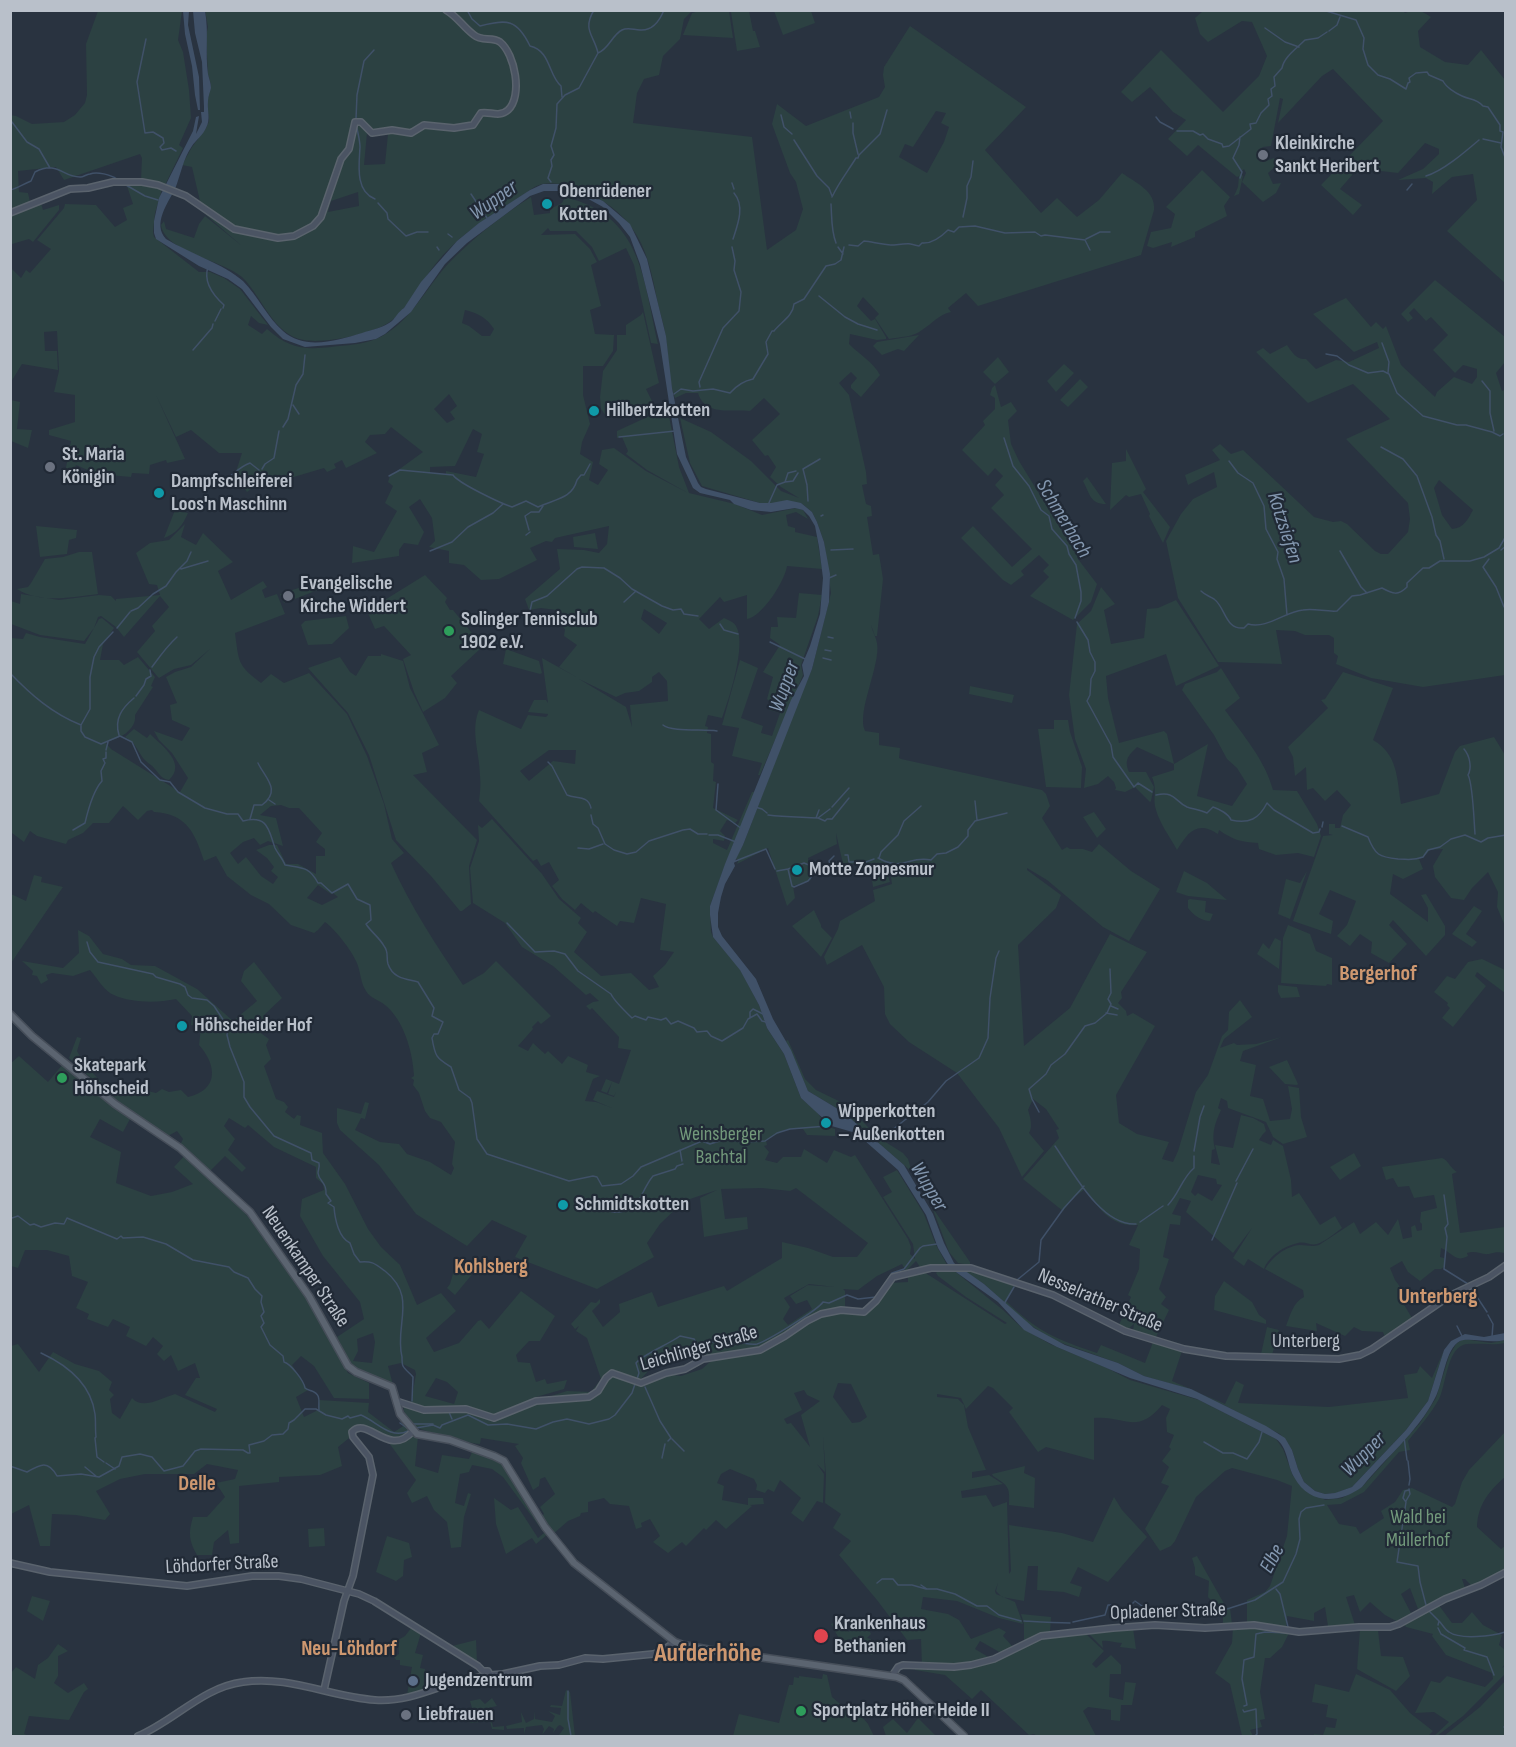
<!DOCTYPE html>
<html>
<head>
<meta charset="utf-8">
<style>
  body { margin:0 }
  #map { position:relative; width:1516px; height:1747px; overflow:hidden; background:#293340; font-family:"Sofia Sans Condensed",sans-serif }
  canvas { display:block }
  .frame { position:absolute; inset:0; border:12px solid #b9c0ca; pointer-events:none }
</style>
</head>
<body>
<div id="map">
<canvas width="1516" height="1747"></canvas>
<div class="frame"></div>
</div>
<script>
const g = document.querySelector('canvas').getContext('2d');
g.lineJoin = 'round';
function fillPath(path, color) {
  g.fillStyle = color;
  g.fill(path, 'evenodd');
}
function trace(path, color, width, dash) {
  g.strokeStyle = color;
  g.lineWidth = width;
  g.lineCap = dash ? 'butt' : 'round';
  g.setLineDash(dash || []);
  g.stroke(path);
}
function label(font, color, halo, rows, align = 'center') {
  g.font = font + ' "Sofia Sans Condensed",sans-serif';
  g.lineWidth = 4.5;
  g.setLineDash([]);
  g.textBaseline = 'middle';
  g.strokeStyle = halo;
  g.fillStyle = color;
  for (const [text, x, y, turn = 0] of rows) {
    g.save();
    g.translate(x, y);
    g.rotate((+turn || 0) * Math.PI / 180);
    g.textAlign = isNaN(turn) ? turn : align;
    if (halo) g.strokeText(text, 0, 0);
    g.fillText(text, 0, 0);
    g.restore();
  }
}
fillPath(new Path2D(`
  M205,10L692,11L684,19L680,39L663,56L659,75L644,79L637,93L633,123L752,137L767,250L796,230L803,209L796,182L790,173L772,124L777,104L806,126L879,97L885,87L883,75L884,67L910,26L1026,107L985,150L1041,213L1057,198L1077,217L1099,200L1122,173C1136,183 1156,191 1154,210L1141,255L978,306L966,293L948,308L951,312C938,315 933,323 922,330C914,337 900,337 889,339L875,318L879,314L863,297L857,306L871,321L875,319L886,337V339L877,340L850,334L849,344C859,354 873,362 880,375L861,397L851,388V385L857,378L851,372L839,383L849,395L866,472L867,484L862,485L866,504L871,506L872,516L867,517L873,555L879,554L883,579L877,636H875L871,625C872,631 876,637 877,643C881,665 856,712 865,731L879,733V745L900,748L899,758L901,759L1042,790L1046,794L1050,806L1042,818L1062,850L1067,847L1070,849H1083L1092,852L1099,844L1131,871L1160,889L1129,941L1103,927L1047,880L1027,868V870L1061,895L1056,908L1018,945L1024,1046L1070,1008L1110,934L1147,952L1121,992L1122,998L1118,1003L1126,1011L1127,1016L1133,1013L1155,1026L1116,1095L1119,1123L1137,1134L1169,1142L1162,1159L1173,1162L1178,1151L1196,1092L1208,1075L1222,1036L1228,1030L1229,1012L1240,1000L1252,1017L1224,1039L1220,1048L1234,1043L1237,1045L1256,1044L1282,1037L1243,1051L1240,1061L1256,1065L1250,1096L1263,1099L1270,1121L1290,1119L1292,1109L1288,1086L1299,1088L1301,1117L1307,1137L1283,1144L1273,1137L1266,1122L1228,1108L1227,1101L1221,1098L1218,1108L1221,1110C1215,1123 1211,1134 1215,1149L1212,1150L1211,1163L1220,1165L1215,1145L1233,1148L1241,1115L1253,1118L1264,1124L1266,1131L1263,1134L1259,1140L1271,1145L1273,1140L1283,1146L1291,1180L1292,1197L1299,1193L1320,1225L1335,1216L1342,1228C1335,1233 1326,1241 1317,1244C1311,1246 1305,1241 1298,1243C1284,1246 1269,1256 1264,1269L1248,1259L1244,1266L1233,1258L1252,1228L1233,1253L1186,1212L1191,1201L1180,1198L1172,1214L1181,1216L1180,1225L1170,1224L1163,1257L1169,1259L1159,1289L1166,1297L1161,1304L1169,1310L1155,1339L1133,1331L1134,1324L1128,1329L1119,1325L1131,1297L1128,1295L1139,1269L1140,1249L1129,1245L1138,1225C1111,1227 1099,1209 1085,1189L1073,1198L1063,1211L1023,1179L1059,1138L1056,1130L1059,1129L1046,1109L1033,1099L1028,1110C1030,1116 1033,1127 1029,1133L1044,1151L1022,1177L999,1128L957,1073L909,1042L890,1024L885,1014L884,987L862,945L827,965L824,957L838,929L840,921L875,901L873,890L892,884L890,871L883,863L843,864L836,833L837,844L808,858L811,880L793,886L795,898L787,906L768,848L737,864L739,859H735L743,845L801,694L812,669L831,593L824,542L817,522L812,512L801,503H760L702,486L690,463L680,418L711,432L751,461L781,491L799,498L781,487L770,477L776,467L768,455L765,456L752,440L780,414L764,398L750,411C729,409 705,416 698,393H686L675,398C668,380 669,358 666,339C665,328 661,316 658,304C654,284 650,262 641,243C629,219 610,202 586,193C571,187 558,181 542,184C534,186 529,191 523,195C493,214 461,233 438,261C424,277 407,310 391,321C374,334 325,344 304,340C273,335 262,296 242,277C222,260 165,252 161,225L164,221L166,229L194,238L199,224L205,216L242,246L206,215L200,201L192,167L182,165L192,147L206,128L209,121L207,102L211,85L208,74L206,36L208,27ZM936,111L946,113L941,123L949,127L944,142L927,173L899,157L905,144L913,147ZM367,133L388,134L385,164L364,165ZM358,192L359,206L328,212L331,201ZM1198,1175L1216,1179L1217,1184L1222,1185L1212,1201L1198,1193L1195,1196L1191,1192Z
  M1402,10L1405,13C1416,8 1422,11 1431,17L1418,31L1420,47L1445,62L1468,65L1481,50L1505,80V283L1447,231L1477,200L1473,174L1452,177L1432,194L1433,182L1426,178L1398,180L1423,169L1439,154V149L1425,143L1398,173L1372,170L1353,174L1340,189L1362,205L1353,215L1321,185L1383,121L1333,69L1322,76L1278,123L1283,99L1280,98L1271,146L1263,147L1258,150L1263,162L1274,158L1277,165L1268,173L1273,184L1281,183L1276,193L1263,202L1242,182L1246,173L1244,169L1240,173L1243,176L1239,194L1234,196L1238,187L1239,176L1237,177L1198,145L1187,156L1168,139L1186,120L1173,112L1150,87L1132,102L1121,92L1161,50L1223,112L1259,76L1267,56L1252,22L1242,21L1208,42L1200,34L1195,18L1203,11Z
  M98,11H182L178,40L183,52L189,90L191,118L179,145L183,148L165,185L141,180L142,158L140,154L64,180L56,167L18,171L19,192L28,193L30,202L11,211L10,115L16,116L32,124L64,122L75,115L85,103L87,95L86,44Z
  M700,11H729L733,38L683,35L692,13Z
  M740,11H749L753,31H755L760,47L737,51L731,12Z
  M774,11H811L815,23L783,35Z
  M1202,170L1230,197L1224,206L1227,216L1195,232V237L1171,247L1172,242L1153,248L1147,246L1151,232L1171,228L1175,214L1166,207Z
  M126,183L162,189L155,213L153,232L154,237L199,272H210L224,278L240,289L268,325L259,323L251,316L248,325L262,334L267,329C289,348 303,350 331,347C346,345 361,345 376,339C409,325 425,289 448,264C472,239 501,216 531,197L534,215L550,213V209L562,203L565,197C642,216 643,278 658,344L651,343L634,265L626,248L599,261L592,247L576,231H550L548,228L541,235L575,234L590,249L597,262L591,265L601,306L590,310L595,334L614,335L613,351L603,366H583V395L590,424L582,442L580,454L593,462L589,480L598,485L608,470L599,464L602,450L614,448L646,471L688,493L647,470L626,454L628,451L622,437L617,438V431L656,413L667,406L679,467L689,493L735,504L762,515L796,508L803,510L808,519L796,512L786,515L788,526L795,528V532L817,537L822,569L787,566C785,581 762,617 747,619V595L724,602L720,597L699,619L709,629L724,618C728,620 734,622 736,626C747,644 729,699 722,718L708,715L705,726L708,727L707,733L711,734V762L714,764L713,781L716,782L713,808L738,820L735,823L727,820L720,831L725,836L724,841L713,839V843L727,850L752,792H755L725,865L710,906L711,932L713,937L740,969L759,1005L767,1028L784,1054L801,1098L817,1112L821,1118L822,1125L835,1129V1136L807,1135L803,1129H787L766,1140L767,1145L764,1146L769,1152L765,1160L777,1163L783,1157H801L804,1149L827,1163L834,1150L851,1157L855,1155L908,1239L911,1247L910,1254L915,1259L913,1244L883,1197L892,1192L883,1177L897,1170L924,1214L936,1245L946,1263V1264L920,1267L916,1261L906,1271L902,1264L877,1276L858,1290L843,1289L845,1291V1309L863,1314L889,1283L908,1282V1274L924,1272L1005,1324L1007,1323L966,1297L938,1276L936,1273L940,1269H952L1003,1310L1022,1328L1050,1344L1107,1368L1130,1380L1199,1400L1276,1439L1283,1449L1293,1476L1325,1500L1342,1498L1362,1487L1420,1423L1436,1398L1449,1356L1456,1344L1463,1339L1491,1343L1505,1340V1343C1493,1346 1472,1342 1463,1345C1447,1351 1446,1385 1439,1399C1431,1414 1419,1427 1408,1441L1410,1450L1399,1452L1364,1492L1341,1504L1327,1505L1339,1524L1356,1527L1360,1534L1384,1518L1381,1511L1395,1502L1403,1490L1412,1488L1452,1507L1455,1504L1462,1482L1469,1470L1505,1432V1477C1489,1491 1478,1504 1477,1527L1501,1549L1505,1546V1569L1489,1580L1472,1586L1465,1579H1462L1465,1588L1418,1609L1410,1588L1401,1594L1411,1613L1398,1622L1385,1615L1370,1602L1360,1612L1354,1595L1346,1597L1355,1625L1328,1626L1325,1607L1314,1613V1621L1287,1616L1286,1628L1247,1623V1600L1265,1592L1270,1586L1287,1536L1292,1486L1277,1480L1232,1468L1225,1471L1196,1497L1175,1541L1171,1546L1160,1551L1145,1529L1169,1486L1161,1483L1169,1467L1162,1461L1171,1449L1169,1447L1174,1435L1167,1432L1166,1418L1170,1409L1162,1405C1136,1436 1125,1415 1094,1418V1460L1046,1447L1038,1452L1009,1412L1013,1408L993,1388L988,1386L966,1409L961,1398L937,1394V1397L958,1399L964,1405L968,1427L986,1470L972,1472V1478L989,1475L1003,1484L961,1491L962,1498L986,1495L993,1507L1007,1502L1009,1574L1011,1571L1009,1525L1062,1533L1093,1542L1114,1497L1122,1510L1147,1537L1108,1582L1078,1567L1070,1583L1082,1587L1079,1597L1064,1592L1037,1590L1038,1566H1028L1024,1601L1002,1597L996,1591L998,1583L995,1591L996,1594L1015,1602L1023,1624L999,1618L957,1601L923,1597L921,1609L948,1614L959,1620L971,1639L999,1628L1006,1632L1003,1636L1013,1647L1001,1653L980,1641L975,1649L990,1658L1042,1637L1086,1634L1104,1651L1092,1664L1096,1668L1111,1655L1121,1665V1674H1110L1109,1697L1123,1700L1125,1682L1136,1683L1132,1705H1121L1120,1721L1111,1720V1710L1088,1707L1083,1711L1096,1736H1037L1034,1734L1029,1735L981,1690L972,1699L945,1675L915,1670V1666H922L921,1639L907,1640L877,1600L839,1555L851,1541L833,1528L841,1514L825,1503L826,1475L823,1436L825,1472L817,1464L824,1474L823,1503L817,1501L803,1522L791,1513L801,1498L780,1480L774,1492L768,1489L765,1493L756,1490L757,1485L754,1479L730,1469L721,1474L717,1483L724,1486L722,1500L748,1505V1498H763L764,1504L750,1505L752,1506L726,1529L716,1520L706,1530L704,1528L686,1546L682,1542L668,1553L653,1542L660,1536L650,1519L641,1523L642,1527L636,1529L629,1506L610,1504L604,1498L588,1502V1512L581,1513L580,1516L568,1521L553,1534L541,1517L544,1514L540,1507L555,1494L545,1477L540,1479L539,1486L533,1490L521,1463L523,1458L515,1446L519,1444L481,1438L480,1444C467,1443 456,1437 443,1435C427,1431 402,1428 404,1406L429,1412L455,1413V1408L427,1409L411,1403L416,1374L415,1370L401,1363L388,1366L393,1385L354,1367L350,1363L337,1337L364,1319L360,1302L323,1256L300,1216L302,1199L324,1190L323,1184L316,1178V1167L274,1147L248,1125L245,1128L229,1118L224,1126L235,1139L228,1150L246,1168L242,1172L225,1156L210,1171L180,1145L183,1139L177,1131L168,1136C131,1115 100,1087 69,1058L77,1037L81,1038L77,1051C85,1066 97,1078 109,1089L124,1083C131,1086 131,1097 141,1095L144,1090L156,1093L162,1089L169,1092L181,1090L188,1097C219,1090 217,1065 199,1045L201,1027L191,1025L192,1016L176,999C158,1003 131,1003 114,995C105,992 97,978 90,970L73,976L52,973L46,975L48,980L41,984L37,976L32,975L33,971L22,961L63,968L79,953L78,930L89,936L103,954L122,959L131,965L155,966L197,989L233,1021L257,1001L241,981L244,971L254,962L282,998L263,1016L265,1018L255,1029L269,1039L266,1045L271,1059L264,1066L276,1099L284,1102L288,1107L285,1112L294,1119L297,1115L301,1116L300,1125L322,1133L323,1153L345,1184L368,1229L381,1247L400,1265L417,1305L441,1293L456,1311L426,1338L434,1352L459,1343L478,1321L481,1320L489,1329L521,1291L555,1316L540,1341H529L516,1355L518,1362L530,1363L536,1382L545,1379L547,1384L567,1380L564,1389L536,1397L502,1413L495,1414V1420L545,1401L586,1400L591,1398L613,1375L639,1386H646L645,1383L667,1374L681,1376L702,1369L711,1361L729,1358L728,1354L698,1359L692,1345L663,1355L639,1381L615,1370C607,1374 605,1381 598,1387C586,1400 565,1397 548,1397L567,1391L591,1392L601,1379L587,1338L576,1331L579,1326L575,1329L571,1324L591,1302L596,1303L600,1299V1303L592,1311L603,1327L620,1312L619,1304L652,1292L658,1307L724,1286L727,1291L782,1258V1242L808,1248L833,1257H857L868,1243L796,1188L790,1191L762,1188L721,1189L725,1219L747,1217L748,1229L704,1237L700,1198L717,1190L684,1201L660,1224L647,1243L654,1257L597,1289L515,1257L527,1236L492,1220L467,1246L416,1214L379,1165L340,1130L337,1123V1108L361,1114L365,1102L369,1103L365,1119L361,1118L355,1130L380,1142L399,1144L407,1154L430,1162L451,1175L454,1168L452,1164L455,1142L441,1122L430,1118L425,1111L419,1093L413,1085L414,1080L411,1078L414,1076C413,1053 404,1020 385,1005C379,1000 370,998 366,991C360,982 361,971 356,961C352,951 334,928 325,922L318,930L314,933L291,925L269,904L251,895L227,876L216,856L204,861C195,833 187,814 154,812L152,810L147,811L138,820L123,806L109,823H93L83,833L68,840L66,844L37,836L30,831L24,842L12,833L11,638L23,639L26,633L40,637L85,644L99,619L102,618L114,628L103,644L100,660H119L124,665L138,657L155,677L151,686L153,687L135,715C137,730 118,740 105,742L111,749L180,792L188,778L172,753L159,740L154,731L182,741L190,728L172,720L170,705L177,703L166,677L175,672L191,667L210,649L191,665L174,669L159,678L157,676L137,652L155,631L152,626L169,607L160,596L124,637L116,627L101,616L98,617L94,628L84,641L40,635L11,624V601L20,604L21,594L59,600L99,595L111,596L116,601V599L160,595L157,585L149,584L136,553L150,543L169,540L185,524L181,537L196,545L203,533L233,562L218,571L231,600L263,581L267,587L262,590L265,598L277,594L285,614L235,633C239,662 237,665 261,683L271,674L284,683L309,673L347,714L367,756L384,804L392,839L404,853L391,863C411,907 436,945 463,985L484,973L496,961L551,1016L541,1024L538,1021L532,1027L533,1029L518,1046L528,1051L533,1043L545,1054L548,1051L562,1064L568,1056L588,1065L586,1072L600,1076L593,1079L585,1101L596,1102L612,1108L593,1100L597,1091L614,1097L616,1092L614,1096L608,1094L612,1082L607,1093L601,1091L606,1079L619,1084L631,1050L618,1048L619,1037L592,1008L590,1010L586,1006L593,1002L599,1001L590,993L586,995L553,966L522,947L505,923L473,903L470,868L479,841L478,825L482,828L492,819L542,874L559,899L581,918L578,923L587,932L574,952L601,976L631,973L649,990L659,987L653,976L665,965L674,952L660,950L666,904L641,898L634,923L620,921L617,926L595,911L593,913L581,903L575,910L562,899L552,886L559,880L549,862L541,866L537,859L533,861L479,801C480,793 481,784 480,776C480,754 470,731 479,710L521,729L528,715L546,717L548,715V714L528,712L534,700H546L548,703L542,658L578,678L559,667L577,645L564,636L565,629L556,622V610L541,608L529,610L525,599L560,569L557,549L584,550L599,553L607,544L609,526L555,538L552,542L546,541L530,548L537,560L499,579L481,580L464,565L449,563V551L429,547L435,541L432,518L420,499L409,507L424,532L418,545L404,543L399,550V556L352,563L353,546L374,552L397,511L385,503L393,486L388,482L390,476L423,452L391,427L385,434L370,435L365,442L377,453L346,468L342,460L334,464L336,468L327,472L324,468L260,487L258,484L247,492L235,475L242,453H219L191,430L176,437L156,395L185,459L167,463L166,460L150,465L149,474L132,473L131,477L97,474L76,465L69,480L64,478L71,441L49,435V430L75,422V395L54,392L59,371L57,331L44,332L45,351H57L58,370L22,364L11,382V271L12,269L21,278L26,270L30,273L51,249L37,240L64,208L65,204L96,205L115,227L127,220L123,208L133,204ZM465,310C478,313 487,318 494,329L490,336H482L469,326L462,323ZM449,394L457,406L450,412L455,419L447,423L434,409ZM473,429L482,434L477,452L484,454L476,477L446,471V474L430,473V467L455,466ZM644,609L667,623L659,634L641,619ZM659,672L667,681L668,701L630,705L632,727L626,707L579,679L616,697L625,693L639,691L652,682V677ZM549,750H576L575,764L553,761L529,781L520,771ZM281,805L289,808H299L322,833L316,842L325,849V856H316V874L298,864H286L277,845H269L256,850L267,858L274,867L271,871L278,877L273,884L261,876L246,857L238,864L230,853L243,842L254,838L260,845L268,841L283,846L276,818L260,815L271,806ZM318,885L331,894L333,893L338,897L322,905L307,898ZM809,1284L835,1287L808,1285L790,1296L796,1304L807,1300L812,1309L788,1325L783,1319L790,1307L784,1298ZM373,1333L375,1342L372,1363L353,1361L358,1351L357,1339ZM436,1378L447,1382L458,1392L454,1404L425,1396ZM838,1383L851,1384L867,1417L860,1422L852,1423L833,1397ZM804,1390L807,1395L820,1401L801,1415L810,1447L791,1423L787,1424L784,1419L802,1410L794,1393Z
  M41,203L43,210L59,205V210L33,242L29,239L12,244L11,248V215Z
  M1435,280L1505,337V362L1496,373L1502,391L1506,389L1505,675L1423,687L1371,678L1336,664L1338,656L1334,653V638L1329,635H1305L1295,631L1276,630L1282,664L1218,662L1178,598L1166,541L1181,514L1193,499L1217,487L1214,472L1188,485L1185,475L1220,460L1212,450L1220,444L1231,454L1243,450L1314,517L1333,522L1341,521L1347,524L1375,551L1381,554H1388L1408,532L1410,519L1408,503L1346,439L1390,419L1353,384L1308,403L1256,352L1263,348L1270,354L1287,345C1292,352 1296,360 1306,359L1316,369L1336,360L1349,362L1379,348L1377,342L1354,352L1313,314L1346,298L1371,327L1376,322L1383,329L1386,326L1401,365L1435,397L1437,392L1454,377L1472,384L1477,377V369L1463,365L1455,373L1433,350L1448,335L1431,317L1426,321L1414,308L1409,313L1413,318L1408,322L1401,314ZM1439,480L1473,510C1468,519 1464,528 1452,529L1442,515L1434,488Z
  M643,312L659,383L646,389L653,403L654,412L638,419L631,406L608,419L601,409L600,397L603,371L617,350V335H626V325L641,315Z
  M919,335L904,351L898,349L882,355L873,346L877,342Z
  M998,357L1009,372L995,384L983,372Z
  M1064,364L1074,373L1056,392L1047,381Z
  M1080,379L1088,387L1068,407L1060,400Z
  M995,385L1001,407L1011,402L1017,411L1008,420L1011,444L1019,461L1062,531L1074,547L1078,559L1097,584L1091,602L1073,620L1030,596L1049,577L1043,571L1049,565L1039,555L1021,571L1024,575L1011,585L1003,580L961,538L973,526L1012,567L1032,549L991,508L1004,495L995,485L1003,476L995,468L988,476L962,450L985,425L983,421L995,409V398L990,395L992,388Z
  M11,400L20,402L17,429L32,430L28,448L11,441Z
  M1126,449L1146,489L1143,492L1170,527L1163,543L1149,516L1150,514L1141,494L1129,497L1126,495L1110,510L1112,463L1126,461Z
  M1087,477L1106,504C1090,504 1090,494 1083,481Z
  M175,510L188,513C183,525 176,534 164,538Z
  M36,526L77,530L76,538L69,540L67,554L40,557Z
  M595,533L598,549L574,547L573,537Z
  M79,552H92L98,594C74,597 40,604 17,589L28,587L31,583L45,559L63,557Z
  M425,575L447,598L445,602L450,610H453L476,638L473,640L480,649L451,676L457,683L445,698L423,712L414,692L403,659L411,655L384,626L375,629L367,611Z
  M320,581V589L295,599L293,596L284,603L280,594Z
  M1101,587L1115,604L1104,610L1111,644L1144,638L1147,609L1158,608L1176,600L1219,666L1176,686L1166,654L1106,676L1108,698L1119,743L1164,731L1167,734L1174,764L1208,744L1197,796L1232,806L1247,784L1237,768L1227,759L1214,735L1182,690L1185,684L1217,672L1221,668L1240,698L1225,710C1243,735 1265,760 1273,790L1297,791L1317,824L1321,836L1314,857L1298,853L1276,855L1259,849L1258,843C1241,842 1233,840 1219,830L1218,834C1197,820 1188,832 1177,850C1170,837 1160,824 1156,810C1152,798 1158,790 1152,777L1174,770V764L1137,747C1128,756 1124,760 1129,772H1146L1154,787L1151,801L1150,802L1135,787L1125,792L1115,790L1116,788L1114,782L1108,776L1098,784L1084,788L1086,769L1075,739L1069,695L1077,624L1091,611Z
  M799,593L822,595L818,616L801,665L803,675L760,775H758L762,763L732,756L739,728L722,725L740,660L758,668L741,718L763,726L761,733L772,736L780,713L769,710L772,703L767,699L773,677L763,672L780,645L770,638L771,627H778L777,617L796,618Z
  M346,616L349,628L332,644L308,645L301,625L305,621Z
  M506,649L539,661L542,673L540,674L503,664Z
  M381,654L403,661L410,688L439,745L422,753L427,772L413,775L477,840L469,866L471,904L462,911H460L431,876L396,840L369,755L348,713L308,668L340,657L350,672L356,676L368,656H381Z
  M1343,672L1393,688L1373,740C1398,754 1397,779 1401,804L1439,794L1455,752L1460,746L1494,737L1505,755V926L1497,907L1498,892L1488,872L1472,888L1464,900L1451,898L1435,877L1433,866L1443,849L1430,850L1423,858L1419,859L1423,869L1403,879L1393,874L1390,894L1428,922V908L1421,895L1426,894L1445,926V935L1426,956L1393,920L1389,925L1407,944L1389,963L1371,953L1372,942L1360,934L1350,946L1337,936L1347,925L1356,901L1330,890L1319,914L1333,921L1331,934L1293,921L1323,836L1333,835L1329,834V824H1335V828H1340L1343,815L1351,805L1337,790L1325,801L1313,788L1307,790L1306,767L1295,776L1293,757L1288,747L1328,708L1321,700L1325,699Z
  M970,686L1014,695L1012,703L969,694Z
  M1054,720H1068L1070,732L1082,767L1081,788L1046,787L1038,729H1054Z
  M134,729L147,738L150,734C162,746 187,763 169,780C160,778 160,774 154,768C152,765 150,765 147,762C137,753 138,744 125,737Z
  M1094,812L1106,829L1097,838L1083,817Z
  M877,864L885,868L890,882L873,887L870,865Z
  M1184,871L1207,883L1227,900L1188,896L1176,892Z
  M1307,871L1290,919L1278,914L1286,879L1300,883Z
  M34,875L42,877L41,882L63,887L11,963V894L26,901Z
  M1190,899L1206,901L1205,912L1213,914L1210,921C1202,921 1193,915 1188,908V900Z
  M1474,906L1482,911L1466,934L1477,942L1472,947L1452,934Z
  M814,910L821,925V927L832,938L821,957L792,926Z
  M1288,925L1310,934L1316,951L1332,958V985L1327,984L1326,986L1281,983L1283,938Z
  M1275,938L1281,941L1279,969L1257,954L1263,943L1269,949Z
  M1482,959L1505,970V993L1477,972L1475,976L1486,986L1453,1027L1442,1018L1450,1008L1447,1005L1448,1003L1434,992L1447,976L1455,979L1468,962Z
  M1278,985L1297,987L1300,997L1281,998L1278,992Z
  M788,1040L805,1079L816,1090L845,1104L879,1138L903,1153L908,1159L912,1172L843,1112L808,1091L786,1041Z
  M19,1056L48,1082L63,1064L130,1119L123,1132L100,1119L90,1137L121,1152L116,1183L151,1196L172,1192L193,1184L174,1167L185,1155L245,1213L280,1258L314,1309L348,1373L369,1383V1399L334,1398L314,1366L301,1356L292,1365L308,1390L296,1397L304,1417L318,1410L319,1400L369,1403L368,1412L394,1432L405,1425L418,1437L415,1466L438,1473L442,1455L469,1459L473,1450L503,1461L548,1534L536,1544L532,1538L506,1554L496,1524L494,1498L511,1510L518,1507L538,1538L544,1533L503,1477L492,1469L472,1465L469,1472L460,1474L455,1503L464,1506L468,1493L471,1494L464,1517L461,1547L451,1548L447,1522L434,1510L427,1496L412,1503L407,1493L416,1480L389,1443L359,1430L338,1447L342,1466L320,1475L279,1477V1482L239,1486V1543L230,1544L228,1530L214,1542L212,1555H197C189,1541 188,1533 193,1517H207L225,1497L216,1483L235,1479L238,1470L207,1464L194,1474H145L120,1479L96,1491L110,1514L105,1520L76,1515L52,1514L50,1546H40L29,1505L11,1514V1346L18,1344L39,1372L53,1352L75,1364L99,1371L112,1382L109,1390L114,1395L110,1399L112,1413L120,1419L132,1398C142,1410 162,1398 175,1394L215,1412L217,1409L185,1395L196,1378H200L195,1363L178,1371L171,1355L164,1361L157,1354L163,1346L153,1337L146,1346L126,1336L130,1327L113,1319L108,1327L87,1319L89,1314L76,1308L88,1282L72,1276L69,1256L47,1250H25L18,1268L11,1266L10,1064Z
  M1287,1060L1298,1084L1297,1085L1285,1084L1269,1067Z
  M1354,1153L1361,1166L1340,1180L1330,1167Z
  M1442,1158C1448,1160 1451,1169 1457,1172L1452,1174L1460,1233L1505,1227V1253C1498,1252 1496,1252 1489,1254C1481,1255 1476,1250 1467,1253L1468,1256C1455,1263 1453,1253 1441,1248L1440,1257L1444,1258V1267L1441,1269H1435L1420,1281L1408,1272L1402,1261L1390,1268L1395,1280L1407,1296L1403,1303L1412,1318L1385,1337L1383,1332L1362,1331L1354,1327L1345,1336L1316,1323L1317,1331L1286,1326C1290,1316 1293,1302 1304,1297L1303,1290L1265,1269C1272,1258 1285,1246 1300,1245C1307,1245 1312,1247 1319,1245L1354,1222L1360,1234L1376,1222L1388,1235L1398,1219L1403,1239L1412,1237L1411,1227L1415,1225L1417,1231L1422,1230V1224L1420,1222L1421,1212L1437,1208L1434,1195L1414,1198L1409,1186L1398,1187L1393,1178L1386,1180L1382,1167Z
  M932,1207L970,1262V1265L958,1263L949,1252Z
  M456,1263L466,1271L470,1267L474,1272L455,1295L447,1288L450,1284Z
  M967,1271L982,1273L1014,1285L1006,1301C1036,1331 1058,1340 1097,1353L1101,1345L1145,1363L1153,1342L1182,1351L1172,1381L1225,1404L1236,1381L1244,1385L1238,1403L1329,1407L1408,1398L1404,1375L1417,1373L1420,1366L1432,1378L1444,1350L1428,1401L1406,1430L1352,1487L1336,1493L1325,1494L1315,1491L1304,1482L1298,1469L1292,1450L1280,1434L1196,1391L1144,1376L1118,1363L1053,1340L1027,1323L984,1284L965,1272Z
  M1224,1281L1252,1302L1259,1315L1266,1320V1324L1214,1310L1215,1296Z
  M1267,1327L1279,1330L1272,1355L1261,1354Z
  M1025,1466L1024,1473L1035,1478L1034,1508L1009,1505C1010,1486 1008,1486 993,1476L992,1474Z
  M324,1528L325,1546L309,1547L308,1529Z
  M387,1536L409,1543L412,1557L404,1560L403,1576L396,1581L376,1572Z
  M1197,1556L1226,1607L1230,1608L1232,1624H1223V1613L1208,1597L1209,1581L1195,1575V1568L1192,1558Z
  M32,1596L50,1601L43,1621L27,1611Z
  M1438,1604L1452,1623H1462L1472,1612L1483,1625L1502,1635L1499,1645L1505,1650V1664L1502,1668L1505,1666V1674L1463,1716L1437,1736H1434L1449,1722L1434,1712L1415,1713L1431,1681L1440,1683L1447,1676L1485,1687L1493,1679L1492,1673L1446,1655L1432,1636L1433,1634L1406,1627L1404,1624Z
  M1021,1614L1051,1617L1050,1633L1024,1641V1624Z
  M840,1619L848,1632L862,1623L866,1624L871,1634L867,1638L871,1639L872,1644L876,1645L881,1652L871,1655L868,1652L855,1651L856,1640L849,1639L842,1644L831,1624Z
  M412,1627L421,1633L415,1653L423,1655L420,1668L425,1669L424,1691L407,1695L412,1667L400,1665V1660H396L394,1657L399,1654L398,1640L405,1636Z
  M1233,1627H1250L1289,1633L1282,1647L1270,1658H1265L1260,1692L1265,1719L1260,1720L1262,1727L1250,1730L1253,1736H1242L1230,1684L1215,1673L1232,1643Z
  M1133,1628L1136,1649L1120,1647L1122,1643C1114,1643 1109,1640 1102,1641L1103,1648L1089,1634Z
  M1360,1629L1378,1630L1381,1656L1403,1657L1410,1676L1396,1691L1357,1669Z
  M476,1640L477,1662L452,1646Z
  M58,1644L68,1651L58,1656V1676L54,1683L68,1693L84,1683L88,1689L84,1692L69,1720L29,1716L24,1734L29,1736H11V1673L16,1667L35,1679L38,1665L48,1658Z
  M823,1674L827,1675L832,1697L854,1716L858,1712L868,1724L874,1736H733L739,1714L779,1723L789,1685H793L794,1677L799,1678V1676L822,1679Z
  M1356,1674L1390,1690L1410,1713L1433,1731L1428,1736H1314V1734L1323,1735L1326,1727L1335,1728L1337,1719L1326,1717L1328,1705L1312,1702L1315,1684L1349,1692Z
  M1505,1681V1736H1444L1480,1707Z
  M566,1690L570,1692L575,1736L559,1735L564,1728L560,1725L558,1726L553,1733L554,1729L549,1726L542,1735L544,1729L542,1725L526,1727L524,1734V1728L507,1729L506,1726L522,1722L521,1712L526,1723L534,1719V1711L535,1719L552,1722L555,1716L548,1711L560,1715L561,1708L550,1707L551,1705L562,1706Z
  M492,1698L497,1706L488,1708L493,1727L504,1726V1730L492,1729L490,1721L470,1723L469,1721L474,1715L470,1701L480,1699L485,1704Z
  M918,1718L936,1736H886L883,1727L893,1719L907,1733Z`), '#2c4142');
fillPath(new Path2D(`
  M183,11H189L188,25L199,77L200,110H198L195,95L192,66L185,34Z
  M193,11H205C209,32 205,53 208,74C209,79 211,83 211,88C210,92 208,97 208,101C207,111 211,119 206,128C203,135 196,140 192,146C183,159 181,174 175,189C168,203 152,224 166,239C189,253 224,264 243,281C258,296 267,317 283,331C305,351 338,340 362,333C371,330 385,327 392,321C396,317 398,312 404,308L421,282L457,241L479,223L530,190L543,184H565L603,201L630,224L647,259L666,336L672,388L686,457L698,483L701,487L706,489L760,503H771L787,500L801,503L812,512L817,522L824,542L830,574L829,602L812,669L743,845L734,863L735,866L725,884L721,897L718,913V927L722,936L756,979L773,1019L791,1050L808,1091L843,1112L904,1165L933,1214L944,1243L954,1263L984,1284L1034,1328L1065,1345L1118,1363L1144,1376L1191,1389L1266,1426L1285,1438L1292,1450L1298,1469L1304,1482L1315,1491L1325,1494L1335,1493L1352,1487L1406,1430L1428,1401L1444,1350L1451,1341L1465,1334L1484,1337L1505,1333V1340C1491,1344 1469,1337 1460,1341C1445,1348 1443,1384 1435,1398C1417,1433 1386,1457 1362,1487C1339,1504 1309,1505 1294,1477C1287,1465 1288,1447 1276,1439L1197,1399L1130,1378L1057,1347L1024,1330L998,1302L953,1270L947,1263L938,1248L926,1215L898,1170L856,1133L828,1125V1123L801,1098L784,1054L767,1028L759,1005L740,970L713,937L710,915V906L725,864L791,700L804,676L802,665L810,646L820,614L823,578L819,547L815,526L809,516L803,510L795,508L771,512L751,510L734,504L730,500L700,493L693,488L677,454L660,344L640,264L630,237L619,223L603,207L581,195L564,191H544L530,196L467,243L445,264L411,312L385,334L376,339L355,343L305,347L283,339L271,327L242,289L228,279L199,266L156,239L154,233V221L159,198L193,131L196,117L199,116L196,134L202,122L201,112H204V107L202,62L195,33Z`), '#405168');
trace(new Path2D(`
  M467,10L472,19L480,26C507,19 517,19 530,46C551,51 548,75 561,86L562,97
  M1308,10H1315
  M1323,10L1356,20L1364,38L1363,49L1368,65L1378,75L1390,79L1406,89L1408,83L1410,82L1409,78L1416,73L1427,72L1429,75L1443,81C1446,87 1455,93 1462,96C1470,100 1476,98 1483,106L1488,107L1500,125V131L1503,132L1501,147L1506,160
  M1265,28L1285,42L1299,47
  M1329,31L1337,25L1340,17
  M146,39L137,82L145,133L153,132L163,138L164,143L160,147L162,150L171,148L176,151
  M598,53C609,49 612,35 622,30C628,27 634,30 640,30C653,31 660,20 664,10
  M850,112L851,118
  M781,115L784,127L792,134
  M1156,117L1160,122L1173,129
  M356,119L357,95L364,61L374,50
  M12,122L27,142L39,149L50,168
  M853,123V133L858,154
  M357,128C358,134 360,141 360,147C359,165 355,191 375,199
  M1177,131H1193L1200,135L1203,134L1208,139L1222,144L1223,147L1229,146L1251,129L1250,124L1256,123L1261,113L1269,105L1268,99L1272,96L1271,89L1275,86L1274,77L1282,68C1284,57 1296,49 1305,40L1318,38L1327,32
  M1483,139L1501,143
  M794,140L817,176L829,188L832,196
  M1426,176C1443,171 1465,152 1479,140
  M1240,178L1242,172L1233,158L1239,145L1240,137
  M551,182L548,178L552,166L551,160L554,155L551,146L556,128L557,104L565,95L579,88L598,53C594,35 582,30 594,10
  M732,183L734,189
  M126,185L145,196L158,200
  M10,190C18,188 23,184 31,181L35,172C59,160 62,178 81,177C83,177 87,174 90,174C97,171 111,175 117,179
  M1407,190L1412,184
  M471,194L487,218
  M832,197C839,182 848,171 856,158H858L859,155L880,134L887,110
  M378,203L387,213L388,219L406,236L417,232H428
  M831,204C832,219 831,230 836,243
  M963,217L967,198V186L971,177L973,161
  M448,234L452,237
  M733,239C738,224 745,206 734,193
  M1086,239L1100,232H1110
  M849,245L858,246L864,241C873,242 885,245 894,245C909,244 904,242 919,246L922,243C932,244 941,237 948,230L954,232L959,227L975,226L1005,233L1035,232L1041,236L1045,235L1085,240L1090,250
  M437,247L439,250
  M838,247L843,254
  M208,267C203,282 214,296 224,305L223,308
  M819,296L845,317L858,324L877,330
  M215,321L221,309
  M1382,343L1389,362L1388,373
  M193,350L212,328L213,324
  M1326,354L1337,356L1349,365L1368,373L1383,371L1389,374L1397,393L1423,416L1457,425H1466L1492,432L1500,436L1503,434
  M1482,381L1490,391V413L1494,431
  M700,387L699,382L723,328L739,311L741,292L734,270L735,261L732,247
  M674,394L681,389L693,391L713,389L730,393C737,385 743,381 753,379L768,354L766,342L772,331H774C781,322 793,316 794,304L804,299L826,266L835,264L841,260L844,247
  M293,405L299,414
  M283,427L288,419L296,385L303,374L305,355
  M619,437L675,431
  M1004,438L1013,466L1029,486L1041,510L1049,516L1052,529L1067,546L1069,554L1076,565L1081,592V601L1075,618
  M1381,447L1403,459L1417,476L1432,517L1436,535L1440,541L1444,559
  M1229,461L1238,473L1253,483L1264,506L1266,529L1278,552L1277,559L1284,579L1287,615
  M262,469L265,464L274,458L279,431
  M389,476L400,470L453,475C458,483 500,503 512,507L526,501L538,507C555,499 572,499 577,480L581,475H584L590,464
  M785,482L793,481L798,473
  M220,483C232,477 238,467 250,463L259,470
  M808,501L807,485L803,469L820,459
  M768,505L777,485L785,482L788,473L796,471
  M821,516L823,515
  M529,530L525,516L531,512H539L543,506
  M526,535L530,532
  M831,550L853,549
  M1501,550L1506,546
  M430,551L452,542L468,527L493,513L503,504
  M1340,551L1361,587L1367,593
  M1489,559L1483,567L1496,587L1504,607
  M181,569L208,561
  M829,578L836,575
  M1201,591C1205,595 1209,596 1214,599C1226,608 1225,630 1244,628L1248,624C1268,629 1284,612 1303,610C1314,608 1326,612 1337,611L1352,596L1360,595L1382,588C1393,594 1398,596 1407,587V583L1423,568H1429L1440,561H1470L1484,557L1499,548L1506,536
  M624,602L636,591
  M131,611L138,608L153,594L166,586L176,572L187,561L191,552
  M530,611L532,602L547,596L577,569L582,567L604,568L620,578L632,589L662,606L673,610L681,609L684,614L698,616
  M1077,622L1088,640L1090,652L1095,662V671L1091,679L1090,695L1087,701L1111,745L1113,757L1134,787L1138,783L1152,792
  M720,624L724,630L738,634
  M117,628L130,612
  M828,637L833,638
  M770,642L805,659
  M825,650L831,651
  M823,658L831,660
  M152,667C160,656 167,646 177,637
  M10,673C31,695 53,714 81,725V731L85,737L101,744L120,736L132,742L141,762L160,780L170,782L178,792L205,808L227,814H238L243,821C269,814 269,832 275,848C278,854 283,859 285,865C301,868 309,866 318,883H321L332,893L348,884L357,899L370,905L371,920L366,924C371,932 379,937 384,946C389,952 386,957 388,964C393,979 407,979 418,982L434,1008L432,1016L443,1022L438,1034H434L432,1038C435,1056 436,1058 451,1067L459,1090L470,1098L472,1103L477,1139L487,1154L569,1181L593,1176L597,1177L602,1186L621,1184L633,1176L641,1167L702,1141L710,1144L726,1139L742,1142L765,1141L777,1133L790,1129L827,1126
  M136,696L144,685L146,679L151,676L150,670
  M81,725L90,709V677L94,657L99,647L113,632
  M663,725C671,732 703,729 717,731
  M119,735C114,719 122,708 134,698
  M1464,749C1470,756 1472,768 1468,775C1473,784 1474,822 1475,834
  M106,750L108,742
  M548,762L552,766L567,795C577,799 588,795 591,808
  M718,784L716,810L742,829
  M1156,795C1176,791 1174,801 1187,807C1193,809 1200,810 1207,813L1213,807C1219,809 1229,814 1231,820C1249,824 1259,819 1267,803L1274,810L1313,833L1319,832L1320,829
  M269,800L275,804
  M975,801L977,820
  M755,807L762,809L767,813
  M832,807L849,788
  M591,815L593,824L598,828L605,844L614,850L627,854L636,852L649,841L683,830L690,829L698,834H707
  M768,815C785,817 801,817 818,818L830,809
  M816,818L819,810
  M818,818L825,821L827,819H832L849,798
  M250,819L254,805H262C282,790 265,778 258,763
  M1342,826L1368,837C1375,855 1379,857 1398,859C1407,859 1413,861 1423,857L1428,850L1440,847L1451,839L1465,835L1481,842L1488,838L1506,835
  M1322,827L1323,822
  M73,830L85,823C88,810 93,791 102,781L101,771L105,763L103,759L106,758V752
  M709,835H718L736,842
  M578,848L589,849L603,844
  M845,855H848L849,862H866L874,859
  M878,858C903,872 909,855 931,860L937,854L946,853L958,847L968,836V830L975,821L1007,813
  M879,858L881,852L898,835L904,821L921,806
  M733,862L766,849L775,869
  M788,869L804,863L816,868L830,864L829,861L834,856
  M777,871L788,869L792,886L794,887L808,881L813,875
  M507,923L535,952L554,951L565,954L578,971L611,994C614,1001 626,1012 632,1018L635,1016L646,1020L648,1017L661,1020L666,1018L671,1024L678,1021L694,1028L697,1032L707,1031L711,1036L722,1041L743,1028L748,1019L757,1014L762,1021L766,1022
  M87,942L90,952L98,962L153,974L156,977L180,984L185,987L188,995L192,998L207,1000L214,1006L228,1027L227,1035L230,1047L244,1082V1097L250,1107L274,1136L311,1153L312,1160L319,1163C320,1167 318,1170 318,1173C319,1182 327,1182 326,1194L331,1201L328,1203L334,1207C335,1220 339,1238 350,1243L354,1254L360,1262C372,1261 374,1263 385,1271C418,1297 394,1325 402,1357C402,1360 402,1364 403,1366C405,1370 410,1373 413,1377L412,1401
  M1111,1006L1118,1009
  M1106,1013L1117,1015
  M750,1018V1012L753,1009L763,1014
  M1039,1112L1032,1099L1029,1089L1046,1074L1051,1065L1065,1054L1085,1026L1095,1023L1107,1013L1111,1004L1108,999L1111,993L1110,969
  M883,1137L928,1102L946,1081L979,1058L988,1038L990,998L996,958L999,951
  M1055,1146C1073,1172 1101,1226 1136,1224
  M680,1150L682,1161
  M1194,1151L1200,1117L1204,1106
  M1236,1181L1253,1149
  M1444,1195L1448,1224L1445,1228L1447,1237L1444,1269L1468,1284
  M1168,1205C1179,1194 1182,1178 1194,1168V1156
  M612,1212C642,1214 638,1194 653,1176L675,1169L677,1166L683,1164
  M10,1216L12,1218L18,1216L30,1225L34,1224L41,1227L55,1223L64,1224L67,1218L117,1239L121,1236L123,1238L143,1237L166,1244L193,1260L229,1267L234,1272L248,1278L255,1289L262,1296L261,1302L264,1312L261,1316L264,1323L261,1327L270,1345L283,1356L284,1362C291,1364 304,1381 305,1388C307,1390 310,1390 312,1391C322,1395 318,1402 319,1410
  M1140,1222L1163,1206
  M1212,1240L1237,1183
  M1017,1280L1039,1262L1041,1240L1064,1208L1084,1186
  M1471,1288L1487,1312
  M1004,1304L1014,1287
  M1488,1315L1493,1324L1492,1337
  M1457,1326L1462,1336
  M41,1353C67,1365 91,1384 95,1414C96,1422 95,1429 96,1437L95,1438L97,1457L104,1462
  M637,1379L639,1373L636,1363C642,1355 669,1344 680,1336L694,1339L697,1344C702,1345 705,1343 710,1342C721,1342 732,1343 743,1343C748,1344 752,1345 757,1344C767,1341 818,1310 823,1302L829,1303L847,1295L858,1299L876,1297L892,1273L904,1269L920,1248L923,1246L937,1244
  M645,1387L660,1421L671,1438L668,1441
  M449,1412L452,1419
  M400,1423L407,1428
  M413,1424H433
  M416,1428L433,1425L440,1428L442,1425L468,1415L488,1425L507,1424L536,1429L553,1422L567,1419L589,1424L609,1419L615,1415L632,1393L635,1384
  M1404,1437L1407,1460
  M672,1439L684,1451
  M1204,1442L1223,1453H1233L1247,1459L1259,1442L1262,1432
  M662,1458L665,1444
  M1408,1461L1410,1479L1409,1485
  M106,1463L115,1469
  M10,1466L27,1472C41,1464 48,1460 57,1476L81,1474L99,1477L119,1466L122,1457L140,1454L152,1457L164,1471L183,1466L195,1451L201,1449L243,1450L248,1453H250L249,1445L264,1441L272,1435L283,1434L288,1429L289,1423L294,1420L305,1409H316L326,1415L342,1419L348,1416L350,1418L361,1415C376,1421 391,1440 408,1431
  M85,1467L96,1476
  M1409,1490L1405,1491L1403,1498L1406,1502L1397,1562L1418,1566L1420,1582L1426,1605
  M1406,1501L1410,1494L1409,1489
  M877,1583L882,1579H893L898,1585H912L926,1589
  M921,1585L927,1589H937L955,1594L977,1606H987L999,1615L1021,1621
  M1276,1589L1280,1594L1288,1627
  M1135,1601L1142,1606
  M1131,1605L1134,1602
  M1224,1610L1255,1600L1283,1582L1296,1554L1300,1539L1299,1519L1301,1512L1306,1508L1324,1505
  M1429,1611L1439,1621L1438,1625
  M1024,1621C1040,1622 1054,1623 1070,1623
  M1439,1621C1442,1624 1445,1630 1449,1632C1460,1640 1493,1636 1505,1632
  M1073,1622L1105,1615L1108,1605H1115
  M1438,1628L1441,1634L1465,1648L1464,1650L1487,1657L1494,1675
  M568,1691V1719L571,1736
  M1244,1706L1247,1705L1242,1679L1244,1660L1254,1657L1256,1634L1265,1632L1287,1633
  M1243,1710L1244,1712L1256,1709L1257,1734L1255,1736
  M1504,1727L1506,1725`), '#405168', 1.5);
const secondary = new Path2D(`
  M10,213L70,189L88,188L113,182H142L158,185L186,196L234,229L278,238L294,236L313,226L321,217L341,159L349,149L355,122H361L372,133L392,130L411,133L424,125L454,128L473,125L481,113C490,111 499,118 508,110C523,96 515,54 500,42C492,36 482,42 474,35C463,27 458,17 446,10
  M396,1401L424,1410L466,1409L494,1418L536,1401L589,1397L598,1391L606,1378L612,1373L641,1383L666,1373L685,1369L703,1359L760,1350L785,1336L807,1321L821,1314L841,1310L864,1312L876,1301L893,1277L931,1268H971L1053,1295L1125,1331L1184,1349L1226,1356L1339,1359L1360,1355L1372,1349L1451,1295L1489,1277L1506,1265
  M10,1563L50,1572L187,1586L252,1576H279L301,1579L359,1594L374,1601L478,1666L483,1671H488L490,1675L503,1674L540,1666L559,1665L585,1658L603,1659L653,1654L660,1652L675,1642
  M892,1676L898,1667L903,1665L954,1667L971,1665L994,1659L1041,1636L1113,1628L1155,1625L1205,1628L1254,1625L1299,1632L1359,1627H1390L1399,1624L1445,1599L1481,1585L1506,1572
  M324,1690L344,1601L353,1576L373,1475L369,1457L353,1437L352,1432C367,1415 389,1459 413,1431
  M138,1736C174,1721 203,1687 243,1682C288,1675 331,1697 375,1700C404,1702 428,1691 455,1682C464,1680 473,1679 482,1676`);
const primary = new Path2D(`
  M10,1014L32,1036L115,1104L180,1148L250,1212L309,1296L348,1366L356,1372L392,1387L400,1414L417,1434L450,1440L494,1456L504,1461L545,1527L574,1563L675,1642L683,1645L711,1650L897,1677L904,1680L964,1736`);
trace(secondary, '#5a636d', 8);
trace(primary, '#464e59', 9);
trace(secondary, '#4b5463', 5);
trace(primary, '#5b6470', 6);
for (const [x, y, r, color] of [
  [1263,155,6,"#6b7280"],
  [547,204,6,"#0f9aa8"],
  [594,411,6,"#0f9aa8"],
  [50,467,6,"#6b7280"],
  [159,493,6,"#0f9aa8"],
  [288,596,6,"#6b7280"],
  [449,631,6,"#2e9e5b"],
  [797,870,6,"#0f9aa8"],
  [182,1026,6,"#0f9aa8"],
  [62,1078,6,"#2e9e5b"],
  [826,1123,6,"#0f9aa8"],
  [563,1205,6,"#0f9aa8"],
  [821,1636,8,"#e0444e"],
  [413,1681,6,"#5c6f8a"],
  [801,1711,6,"#2e9e5b"],
  [406,1715,6,"#6b7280"]
]) {
  const dot = new Path2D();
  dot.arc(x, y, r, 0, 2 * Math.PI);
  g.fillStyle = color;
  g.fill(dot);
  trace(dot, '#212a36', 2);
}
label('bold 20px', '#b9c0ca', '#212a36', [
  ["Kleinkirche",1275,144],
  ["Sankt Heribert",1275,167],
  ["Obenrüdener",559,192],
  ["Kotten",559,215],
  ["Hilbertzkotten",606,411],
  ["St. Maria",62,455],
  ["Königin",62,478],
  ["Dampfschleiferei",171,482],
  ["Loos'n Maschinn",171,505],
  ["Evangelische",300,584],
  ["Kirche Widdert",300,607],
  ["Solinger Tennisclub",461,620],
  ["1902 e.V.",461,643],
  ["Motte Zoppesmur",809,870],
  ["Höhscheider Hof",194,1026],
  ["Skatepark",74,1066],
  ["Höhscheid",74,1089],
  ["Wipperkotten",838,1112],
  ["– Außenkotten",838,1135],
  ["Schmidtskotten",575,1205],
  ["Krankenhaus",834,1624],
  ["Bethanien",834,1647],
  ["Jugendzentrum",425,1681],
  ["Sportplatz Höher Heide II",813,1711],
  ["Liebfrauen",418,1715]
], 'left');
label('20px', '#72997b', '#212a36', [
  ["Weinsberger",721,1135],
  ["Bachtal",721,1158],
  ["Wald bei",1418,1518],
  ["Müllerhof",1418,1541]
]);
label('20px', '#b9c0ca', '#212a36', [
  ["Neuenkamper Straße",305,1267,56],
  ["Nesselrather Straße",1100,1301,23],
  ["Unterberg",1306,1342],
  ["Leichlinger Straße",699,1349,-16],
  ["Löhdorfer Straße",222,1565,-3],
  ["Opladener Straße",1168,1612,-2]
]);
label('italic 21px', '#8397af', '#212a36', [
  ["Wupper",494,201,-35],
  ["Schmerbach",1063,519,59],
  ["Kotzsiefen",1284,528,72],
  ["Wupper",785,687,-70],
  ["Wupper",928,1187,59],
  ["Wupper",1364,1455,-45],
  ["Elbe",1273,1559,-62]
]);
label('bold 21px', '#ce9870', '#212a36', [
  ["Kohlsberg",491,1268],
  ["Delle",197,1485],
  ["Neu-Löhdorf",349,1650]
]);
label('bold 22px', '#ce9870', '#212a36', [
  ["Bergerhof",1378,974],
  ["Unterberg",1438,1297]
]);
label('bold 26px', '#ce9870', '#212a36', [
  ["Aufderhöhe",708,1654]
]);
</script>
</body>
</html>
